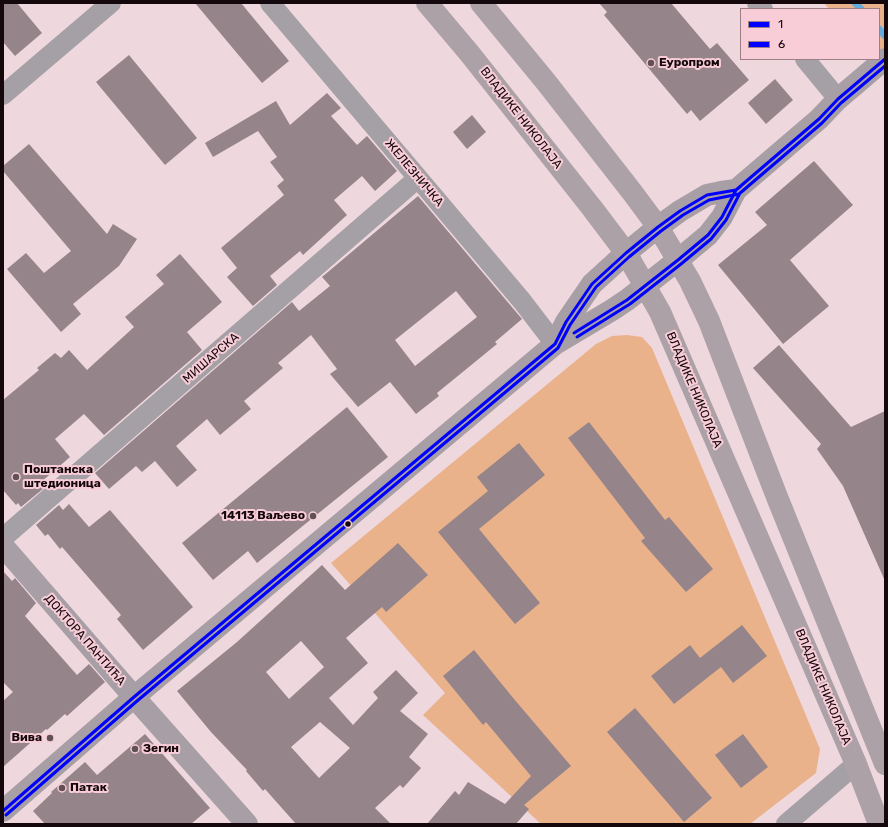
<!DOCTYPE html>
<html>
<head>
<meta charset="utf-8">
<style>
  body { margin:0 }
  #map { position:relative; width:888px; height:827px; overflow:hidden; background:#eed7dd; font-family:Rubik,sans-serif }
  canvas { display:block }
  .frame { position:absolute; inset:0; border:4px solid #15080c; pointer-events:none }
  .legend { position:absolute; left:740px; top:8px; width:140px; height:52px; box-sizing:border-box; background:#f8cdd8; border:1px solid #9d7e86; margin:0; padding:5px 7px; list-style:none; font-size:12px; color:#15080c }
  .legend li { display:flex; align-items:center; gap:8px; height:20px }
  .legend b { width:20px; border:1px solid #9d7e86 }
</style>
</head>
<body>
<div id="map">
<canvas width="888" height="827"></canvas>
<div class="frame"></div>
<ul class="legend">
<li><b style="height:5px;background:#00f"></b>1</li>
<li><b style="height:5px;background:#00f"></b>6</li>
</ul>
</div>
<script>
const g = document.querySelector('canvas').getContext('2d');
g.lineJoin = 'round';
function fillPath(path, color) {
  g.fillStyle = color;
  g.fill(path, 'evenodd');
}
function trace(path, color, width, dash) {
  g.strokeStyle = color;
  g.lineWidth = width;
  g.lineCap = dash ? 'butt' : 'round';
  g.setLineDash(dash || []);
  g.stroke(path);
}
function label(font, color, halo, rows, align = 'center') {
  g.font = font + ' Rubik,sans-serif';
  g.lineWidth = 4;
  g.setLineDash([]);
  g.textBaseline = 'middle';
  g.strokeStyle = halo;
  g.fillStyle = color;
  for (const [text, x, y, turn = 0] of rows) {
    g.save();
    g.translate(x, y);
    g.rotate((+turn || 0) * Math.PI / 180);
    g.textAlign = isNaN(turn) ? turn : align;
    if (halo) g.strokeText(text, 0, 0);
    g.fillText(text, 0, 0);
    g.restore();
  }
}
fillPath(new Path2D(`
  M824,3H885V67L879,59V9H829Z
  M627,335L642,337L652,348L820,749L816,773L750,824H541L423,715L445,693L331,563L596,344L612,336Z`), '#eab28b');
trace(new Path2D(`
  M855,3L861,9
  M879,29L885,36`), '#64abda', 7);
fillPath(new Path2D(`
  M3,3H17L42,33L15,56L3,42Z
  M195,3H241L289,61L262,83Z
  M599,3H671L710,49L717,43L749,80L700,121L691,110L687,114L604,15L607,12Z
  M129,55L197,138L165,165L96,82Z
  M775,79L793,100L766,124L748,103Z
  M327,93L341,108L331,116L357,145L367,136L397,171L375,191L362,176L334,200L347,215L303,255L300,251L270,276L277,285L253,306L227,277L237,268L221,248L284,195L277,186L284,180L270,162L277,157L258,131L213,157L205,143L276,101L290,125Z
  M472,115L486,132L467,149L453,132Z
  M29,144L107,234L113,224L137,239L119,266L73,304L81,314L61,332L7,269L26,253L44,273L71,251L3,171V166Z
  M814,161L853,205L790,260L829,306L783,344L718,265L767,225L755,212Z
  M418,196L522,319L495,342L497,344L437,393L439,396L416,414L390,382L358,407L330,374L337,369L311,335L278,363L283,368L244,401L251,409L220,435L207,419L176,446L197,470L177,487L155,461L142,472L136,466L109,489L95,473L292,302L299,311L330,286L322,277ZM456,291L477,317L415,366L395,340Z
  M180,254L222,302L187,332L202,350L104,435L84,414L55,439L70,457L40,483L44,488L21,507L18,503L16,505L3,490V400L39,370L37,368L55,353L61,358L69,350L87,370L134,327L125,317L164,284L156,275Z
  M779,345L851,427L885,411V581L843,486L817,449L821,444L753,368Z
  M347,407L388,457L257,563L248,551L213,580L182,543Z
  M589,422L665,520L669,517L713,569L686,592L641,541L645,538L568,438Z
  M519,443L545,475L479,529L540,603L515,624L438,532L488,491L477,477Z
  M69,504L89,527L110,510L193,607L143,650L117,619L121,615L62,547L60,549L48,534L45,536L36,525L59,505L63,510Z
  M398,543L428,575L386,612L382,607L346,638L368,663L329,698L353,725L378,698L373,692L396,670L418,693L400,711L428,734L409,757L421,768L403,788L400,785L375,808L391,824H296L265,789L263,791L246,771L247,770L211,732L177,691L237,642L322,565L345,590ZM301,641L324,667L289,699L266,672ZM320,722L350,748L319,778L291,747Z
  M3,571L12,581L15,578L36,603L25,616L77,675L89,664L105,682L67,716L65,714L47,730L46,729L3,767V701L13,692L3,682Z
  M742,625L767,656L733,683L721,667L674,704L651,676L690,645L700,658Z
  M474,650L514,699L571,766L524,805L529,809L516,824H427L455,791L459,795L468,782L505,804L531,776L486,722L483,725L443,676Z
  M635,708L712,798L684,822L607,732Z
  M145,734L210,808L191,824H45L33,811L52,793L51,792L85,762L97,775Z
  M743,734L768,767L741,788L715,755Z`), '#958489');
trace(new Path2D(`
  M270,3L522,301L555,344
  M757,3L763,9
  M805,59L838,99
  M3,95L111,3
  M3,538L418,178
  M786,824L856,764`), '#a5a0a5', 20);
trace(new Path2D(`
  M555,344L566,322L592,284L626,253L658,227L680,211L707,195L721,192L736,190
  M3,546L134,697L247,824
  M3,811L134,697L555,344L612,310L627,300L678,260L708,235L722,217L736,190L819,119L838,99L885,59`), '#a79fa5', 22);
trace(new Path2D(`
  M427,3L470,54L592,208L626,253L660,312L856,764L879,824
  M481,3L546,82L632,192L658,227L690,281L709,321L777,497L885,764`), '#aca1a7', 22);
trace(new Path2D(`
  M574,333L627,300L678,260L708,235L722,217L736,190L741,186
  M3,811L134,697L555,344L566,322L592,284L626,253L658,227L680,211L707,195L736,190L819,119L838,99L885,59`), '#00f', 3);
trace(new Path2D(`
  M577,337L630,304L681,264L711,239L726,220L740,193L744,190
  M6,815L137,701L558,348L570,325L596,287L629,257L661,231L683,215L709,200L739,194L822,123L841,103L885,66`), '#00f', 3);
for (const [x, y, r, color] of [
  [651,63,4,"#615055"],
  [16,477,4,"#615055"],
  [313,516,4,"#615055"],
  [348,524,3.5,"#15080c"],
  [50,738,4,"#615055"],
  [135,749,4,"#615055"],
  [62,788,4,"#615055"]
]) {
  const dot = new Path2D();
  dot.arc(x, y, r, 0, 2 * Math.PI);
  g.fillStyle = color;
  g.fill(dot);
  trace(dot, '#f8cdd8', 1.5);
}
label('bold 12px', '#15080c', '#f8cdd8', [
  ["Еуропром",659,63],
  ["Поштанска",24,470],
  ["штедионица",24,484],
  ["14113 Ваљево",305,516,"right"],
  ["Вива",42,738,"right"],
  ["Зегин",143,749],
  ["Патак",70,788]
], 'left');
label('12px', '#15080c', '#f8cdd8', [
  ["ВЛАДИКЕ НИКОЛАЈА",521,118,52],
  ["ЖЕЛЕЗНИЧКА",414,173,50],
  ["МИШАРСКА",211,358,-41],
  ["ВЛАДИКЕ НИКОЛАЈА",694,390,67],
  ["ДОКТОРА ПАНТИЋА",85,640,49],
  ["ВЛАДИКЕ НИКОЛАЈА",823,687,67]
]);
</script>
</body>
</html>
